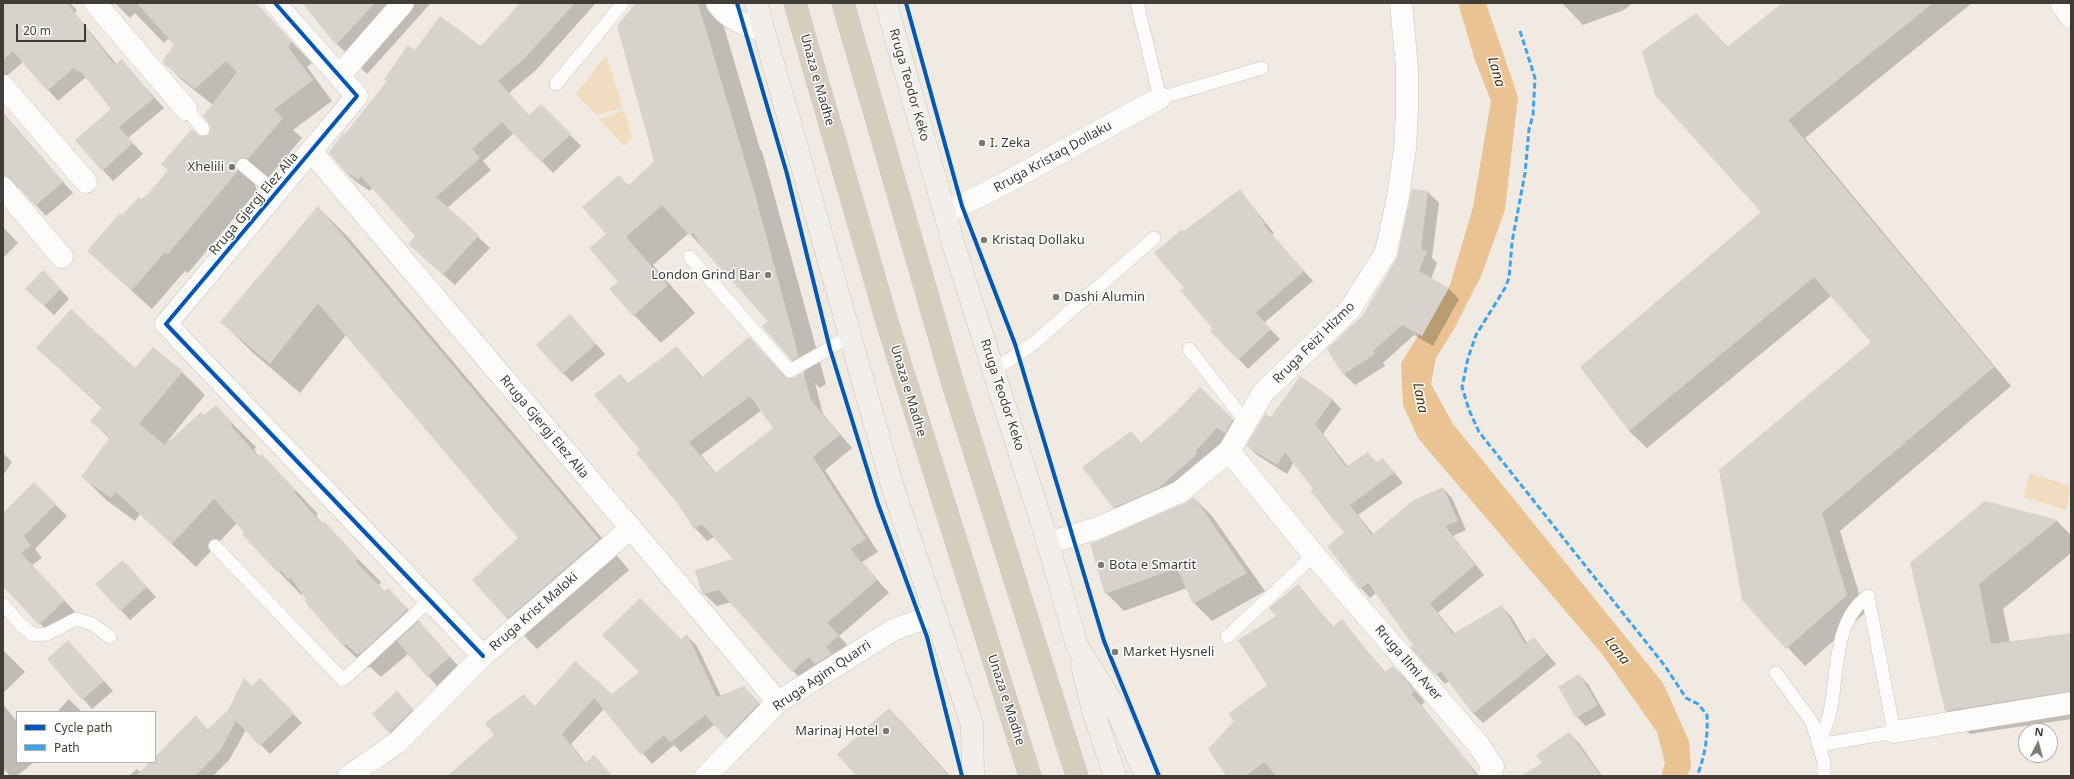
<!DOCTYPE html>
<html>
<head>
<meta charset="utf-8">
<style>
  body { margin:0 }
  #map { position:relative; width:2074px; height:779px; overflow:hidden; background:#f1eae3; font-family:"Noto Sans",sans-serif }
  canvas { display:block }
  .frame { position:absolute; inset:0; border:4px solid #403c36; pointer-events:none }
  .legend { position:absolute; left:16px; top:711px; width:140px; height:52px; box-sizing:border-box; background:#fff; border:1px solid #b3b1af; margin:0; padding:5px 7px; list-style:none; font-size:12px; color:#403c36 }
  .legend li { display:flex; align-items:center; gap:8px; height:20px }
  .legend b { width:20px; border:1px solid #b3b1af }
  .north { position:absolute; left:2018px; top:723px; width:40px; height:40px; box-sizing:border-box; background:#fff; border:1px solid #b3b1af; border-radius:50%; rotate:6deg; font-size:11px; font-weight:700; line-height:16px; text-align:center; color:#403c36 }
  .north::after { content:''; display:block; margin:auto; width:14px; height:18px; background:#7e7973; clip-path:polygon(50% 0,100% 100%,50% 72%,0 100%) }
  .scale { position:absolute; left:16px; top:24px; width:70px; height:18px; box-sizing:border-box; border:2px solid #403c36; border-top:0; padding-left:5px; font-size:12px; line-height:14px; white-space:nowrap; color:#403c36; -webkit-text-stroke:3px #fff; paint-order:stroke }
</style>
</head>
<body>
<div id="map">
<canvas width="2074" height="779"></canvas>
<div class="frame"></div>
<ul class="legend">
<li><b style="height:5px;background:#0057b8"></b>Cycle path</li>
<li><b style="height:5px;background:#3fa4eb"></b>Path</li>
</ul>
<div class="north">N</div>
<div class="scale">20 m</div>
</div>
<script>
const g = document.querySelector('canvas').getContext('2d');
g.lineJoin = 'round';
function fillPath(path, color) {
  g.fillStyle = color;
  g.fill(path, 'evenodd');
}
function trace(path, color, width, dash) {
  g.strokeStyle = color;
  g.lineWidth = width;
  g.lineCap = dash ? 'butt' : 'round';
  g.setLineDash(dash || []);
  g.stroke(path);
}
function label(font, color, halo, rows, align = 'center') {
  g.font = font + ' "Noto Sans",sans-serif';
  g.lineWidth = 3;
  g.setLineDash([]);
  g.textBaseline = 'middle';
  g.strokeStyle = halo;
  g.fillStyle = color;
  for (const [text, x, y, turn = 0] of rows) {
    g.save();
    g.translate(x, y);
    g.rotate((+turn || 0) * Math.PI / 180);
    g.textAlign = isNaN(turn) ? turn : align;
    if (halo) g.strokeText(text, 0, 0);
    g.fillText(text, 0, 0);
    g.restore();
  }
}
fillPath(new Path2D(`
  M606,55L623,108L596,115L576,94Z
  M624,111L632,137L624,146L599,119Z
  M2030,473L2071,486L2066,510L2023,497Z`), '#f2dcc0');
fillPath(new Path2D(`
  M1458,3H1486L1518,97L1505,210L1481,276L1454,329L1436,358L1431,384L1453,424L1663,683L1689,741L1691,767L1687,776H1661L1665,763L1657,732L1602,654L1418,438L1403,405L1401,363L1450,285L1473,207L1491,101L1475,60Z`), '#e9c392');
fillPath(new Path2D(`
  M3,3H70L77,10L75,13L117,65L122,61L164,108L128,138L143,154L113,181L76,141L113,109L90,81L85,78L58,101L23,62L3,79Z
  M115,3H248L264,12L312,63L307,67L332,101L293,130L302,138L268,178L257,179L255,184L257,191L188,273L185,271L152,309L88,251L209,136L212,127L213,105L183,81L163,61L175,45L169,38L164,43L135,13L130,18Z
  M303,3H431L367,74L337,44Z
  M521,3H596L536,70L509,93L529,116L541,105L581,146L553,173L514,133L483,161L491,170L447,208L490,248L455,285L421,255L416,236L372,187L370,191L356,182L344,170L346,136L415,51L482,47Z
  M637,3H717L760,149L762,151L826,384L820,388L815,383L823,414L852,448L825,470L878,552L862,562L889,593L839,636L850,648L805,684L732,602L717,606L702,592L735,560L714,537L707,541L695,528L641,450L629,384L677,347L703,378L749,338L788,379H794L805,373L792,360L770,321L689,233L653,265L695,313L661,343L634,315L619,282L607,234L619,176L629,186L655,161ZM762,410L775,428L716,473L701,455Z
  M1562,3H1633L1624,10L1583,25Z
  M1783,3H1972L1805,138L2011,386L1840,531L1865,613L1805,666L1743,599L1872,342L1831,296L1647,448L1629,431L1762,212L1696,14L1728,47Z
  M3,113L73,193L46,216L21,189L16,186L3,173Z
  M1412,190L1428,192L1439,203L1432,258L1437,263L1431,279L1448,288L1459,299L1433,346L1414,335L1383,363L1385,366L1355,385L1344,374L1364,316L1398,259Z
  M1240,191L1274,233L1272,235L1313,281L1264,323L1280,339L1248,369L1212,331L1214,329L1185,288L1184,232Z
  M318,207L348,237L629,570L537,649L507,618L519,539L346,335L300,393L252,352L222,322Z
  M3,227L18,243L3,258Z
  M52,280L69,299L54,315L36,298Z
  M579,325L605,354L572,382L563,373Z
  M37,348L136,369L153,348L182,372L205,395L166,443L216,407L256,447L254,450L260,457L262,455L285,479L318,514L316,516L323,524L381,582L379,586L385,592L388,590L412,613L459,667L437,686L408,654L381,677L370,667L367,668L343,645L304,594L301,595L278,571L237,523L196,567L140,514L135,521L106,500L83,477L110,439L92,421L102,408Z
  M1332,399L1341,409L1323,434L1348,467L1368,453L1377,463L1383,459L1403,483L1358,515L1374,535L1443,488L1452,498L1466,530L1453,536L1484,575L1438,613L1455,634L1502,607L1511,616L1527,643L1534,638L1556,664L1483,723L1474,714L1449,681L1445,684L1412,647L1415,645L1376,593L1370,598L1361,588L1345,533L1294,462L1287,474L1257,455L1248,446L1271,419Z
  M1179,411L1233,420L1242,429L1227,437L1203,462L1205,464L1123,516L1114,507L1131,432L1142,444Z
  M3,453L12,462L4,474L3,473Z
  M34,484L67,516L35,549L42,558L32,565L76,613L52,636L4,586L3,587V514Z
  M1194,498L1212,516L1265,591L1212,621L1194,603L1187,588L1124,611L1106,593L1186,504Z
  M1986,503L2057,521L2071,535V553L2003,609L2010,642L2071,634V719L1970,734L1945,710Z
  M123,561L156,597L130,620L97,584Z
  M1298,585L1333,627L1342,621L1385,672L1393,667L1404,677L1425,702L1421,705L1479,776H1228L1268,685L1277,617Z
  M687,636L697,646L721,696L754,698L769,714L736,747L715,724L681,752L674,745L652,764L604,709L571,744L586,763L594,756L612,776H448L495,735L524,695L535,707L612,695Z
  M68,641L113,691L92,709L48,659Z
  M3,650L25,672L3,693Z
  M1579,675L1588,684L1606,715L1586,726L1577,717Z
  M260,680L302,723L270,754L246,730L229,760L213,776H129L137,769L141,772L151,762H155V758L196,717L208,730Z
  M69,699L82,712H57Z
  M406,702L421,719L399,742L373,714Z
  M3,704L17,722V762H34L17,776H10L3,768Z
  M889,709L903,723L950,776H858Z
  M1569,733L1579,743L1602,776H1523L1544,763Z`), '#0003');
fillPath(new Path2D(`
  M3,3H67L115,65L122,59L154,98L119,127L133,143L102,171L75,140L111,109L80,71L78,72L74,68L47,91L13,51L3,60Z
  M137,3H256L292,42L288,47L313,80L274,110L283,118L248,159L244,157L237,160L235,164L238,171L168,254L165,252L132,290L87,251L120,213L122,215L139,197L143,200L168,170L161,164L192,129L200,136L208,135L211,127L203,116L237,72L226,61L195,89L162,62L174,45Z
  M302,3H375L336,45Z
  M520,3H575L524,59L498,81L529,115L541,104L571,134L541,162L502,122L472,149L480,158L436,197L479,235L443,275L408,244L415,236L361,176L358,180L344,170L329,153L343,133L345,134L387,81L384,79L408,45L415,50L440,16L481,46Z
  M636,3H698L754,191L799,357L792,361L762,326L768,321L701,247L694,233L689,235L662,205L626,237L668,285L633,316L609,289L618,282L589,248L606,234L582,207L619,175L628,186L654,161L617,26Z
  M1782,3H1933L1788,120L1994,367L1822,513L1847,595L1786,649L1742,600L1719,470L1871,342L1814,277L1629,431L1580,367L1761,212L1655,95L1642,51L1696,13L1727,47Z
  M3,114L63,182L35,206L12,180L3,175Z
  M1240,189L1265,224L1264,225L1304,271L1256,313L1271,329L1238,360L1210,331L1213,329L1180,290L1184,288L1154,253L1182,229L1184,231Z
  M1412,189L1428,191L1421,249L1427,251L1419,271L1449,288L1422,336L1402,325L1373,351L1375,354L1343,375L1327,349L1363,315L1397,258Z
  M318,206L599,539L507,619L472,580L518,538L318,303L270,364L220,322Z
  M43,270L61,289L44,306L25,289Z
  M71,309L135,368L153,347L183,371L139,424L165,445L201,412L204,415L216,405L233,423L231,426L259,457L262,454L296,491L294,492L321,523L325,522L358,558L356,562L385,591L388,588L408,609L362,652L357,654L346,644L343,646L305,602L306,599L291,578L288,579L281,571L277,572L242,534L244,532L214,499L172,544L116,492L111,498L81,477L110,437L90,421L102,407L36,348Z
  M570,314L596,344L562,374L536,345Z
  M749,337L787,378H794L803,372L811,400L840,435L813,457L866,539L850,549L877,580L827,623L839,635L826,647L832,654L815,664L809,657L792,672L719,590L703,594L702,593L695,570L733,559L702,524L694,529L678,504L636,453L640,450L594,395L620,374L628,383L677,346L701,378ZM750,396L773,428L715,473L689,442Z
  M1300,376L1333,399L1315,424L1346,467L1368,452L1376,463L1383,458L1394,473L1350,505L1372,535L1412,501L1443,487L1458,521L1445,526L1475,565L1430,603L1453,634L1502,605L1525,644L1534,637L1547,654L1473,714L1441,671L1435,675L1410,647L1413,645L1368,583L1360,589L1327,546L1344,533L1310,490L1313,489L1285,452L1277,465L1246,446L1265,414L1271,417Z
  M1200,387L1233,419L1225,433L1217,428L1195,452L1197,454L1159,488L1113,508L1082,467L1131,431L1141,443L1178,410Z
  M34,482L56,504L24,536L31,546L21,553L65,600L39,625L3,586V513Z
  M1194,497L1247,573L1193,604L1177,568L1105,594L1090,544L1185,503Z
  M1985,501L2058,520L1979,584L1991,644L2071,633V691L1945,711L1910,563Z
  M123,560L147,587L120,611L95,584Z
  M1298,584L1332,627L1342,619L1384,672L1393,666L1415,691L1411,694L1461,753L1477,776H1276L1265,762L1245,776H1226L1208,749L1234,721L1228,714L1267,685L1238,640L1276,616L1269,608Z
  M640,598L681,639L687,634L717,697L744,686L759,703L726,738L705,715L670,743L664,735L641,755L594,698L562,734L585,763L594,755L612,776H447L494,735L485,723L524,694L534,707L575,661L612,694L639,672L602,635Z
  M419,621L450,657L427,677L397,641Z
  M68,640L104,681L82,700L47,659Z
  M1579,674L1598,705L1576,718L1558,687Z
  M244,678L252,686L260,678L294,713L260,746L236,721L220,751L195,776H136L150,762H155V757L196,715L207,730L228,710Z
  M397,691L413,709L389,733L372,714Z
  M889,708L949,776H856L837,754Z
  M1569,732L1601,776H1521L1542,763L1536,755Z`), '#d8d2cc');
const lane = new Path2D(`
  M1137,3L1160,98L1262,68
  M556,84L623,3
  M186,109L203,129
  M243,165L276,193
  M690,257L790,371C810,359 831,349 850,335
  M1189,349L1246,422
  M994,370L1034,343L1154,238
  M215,546L343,680L430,600
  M1868,596L1894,732L1819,745C1822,735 1827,724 1830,713C1838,675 1833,621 1868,596Z
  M3,604L18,622L33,635L47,634L76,619L92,624L110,637
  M1227,637L1314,555
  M1776,673L1812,722L1824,762V776`);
const street = new Path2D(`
  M95,3L186,109
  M275,3L357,96L166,324L483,656
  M717,3C727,19 747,26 764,31
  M2061,3L2071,17
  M339,76L403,3
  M3,86L86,182
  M311,151L778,702
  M3,188L62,257
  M945,213L994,189L1160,98
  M1229,451L1314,555L1478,744L1493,767L1489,776
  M1048,543L1098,528L1180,492L1229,451L1263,393L1351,308L1386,252L1398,197L1405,148L1407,111V68L1401,3
  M1894,732L2071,703
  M349,776L398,742L483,656L631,528
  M706,776L778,702L893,630L934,615`);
const secondary = new Path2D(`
  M756,3L893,488L972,725L973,776
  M886,3L954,246L1048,543L1077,646L1115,707L1146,776
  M1082,665L1092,707L1115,776`);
const highway = new Path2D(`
  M795,3L888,325L1030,776
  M843,3L953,384L1077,776`);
trace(lane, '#cbc6c0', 14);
trace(street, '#cbc6c0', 23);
trace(secondary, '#cbc6c0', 23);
trace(highway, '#cdc9c5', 23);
trace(lane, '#fdfcfb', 13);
trace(street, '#fdfcfb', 22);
trace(secondary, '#f2eee9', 22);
trace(highway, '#d7cdbe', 22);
trace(new Path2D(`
  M1520,31L1535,78L1533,115L1529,129L1525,173L1512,242L1509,278L1505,288L1476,335L1468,358L1462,387L1469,410L1479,432L1665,666L1686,698L1698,704L1707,715C1708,737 1705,756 1697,776`), '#3fa4eb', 3, [6, 3]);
trace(new Path2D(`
  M275,3L357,96L166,324L483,656
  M737,3L787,174L830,349L878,504L927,637L962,776
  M906,3L962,206L1015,344L1104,641L1159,776`), '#0057b8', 4);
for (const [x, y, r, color] of [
  [982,143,4,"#7e7973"],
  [232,167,4,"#7e7973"],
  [984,240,4,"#7e7973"],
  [768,275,4,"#7e7973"],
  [1056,297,4,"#7e7973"],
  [1101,565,4,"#7e7973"],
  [1115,652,4,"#7e7973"],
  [886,731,4,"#7e7973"]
]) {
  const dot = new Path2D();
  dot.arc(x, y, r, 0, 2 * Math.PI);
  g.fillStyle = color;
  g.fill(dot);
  trace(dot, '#fff', 1.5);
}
label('13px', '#403c36', '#fff', [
  ["Unaza e Madhe",817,80,74],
  ["Rruga Teodor Keko",909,85,74],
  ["Rruga Kristaq Dollaku",1053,157,-29],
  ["Rruga Gjergj Elez Alia",254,204,-50],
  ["Rruga Feizi Hizmo",1314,343,-45],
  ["Unaza e Madhe",908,391,73],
  ["Rruga Teodor Keko",1002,395,72],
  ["Rruga Gjergj Elez Alia",544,427,50],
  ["Rruga Krist Maloki",534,612,-41],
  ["Rruga Ilmi Aver",1408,663,49],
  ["Rruga Agim Quarri",822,676,-34],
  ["Unaza e Madhe",1006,700,72]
]);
label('13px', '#403c36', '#fff', [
  ["I. Zeka",990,143],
  ["Xhelili",224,167,"right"],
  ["Kristaq Dollaku",992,240],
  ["London Grind Bar",760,275,"right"],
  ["Dashi Alumin",1064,297],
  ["Bota e Smartit",1109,565],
  ["Market Hysneli",1123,652],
  ["Marinaj Hotel",878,731,"right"]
], 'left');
label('italic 14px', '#442f12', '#fff', [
  ["Lana",1496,72,74],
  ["Lana",1420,398,79],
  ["Lana",1617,651,52]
]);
</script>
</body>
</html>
